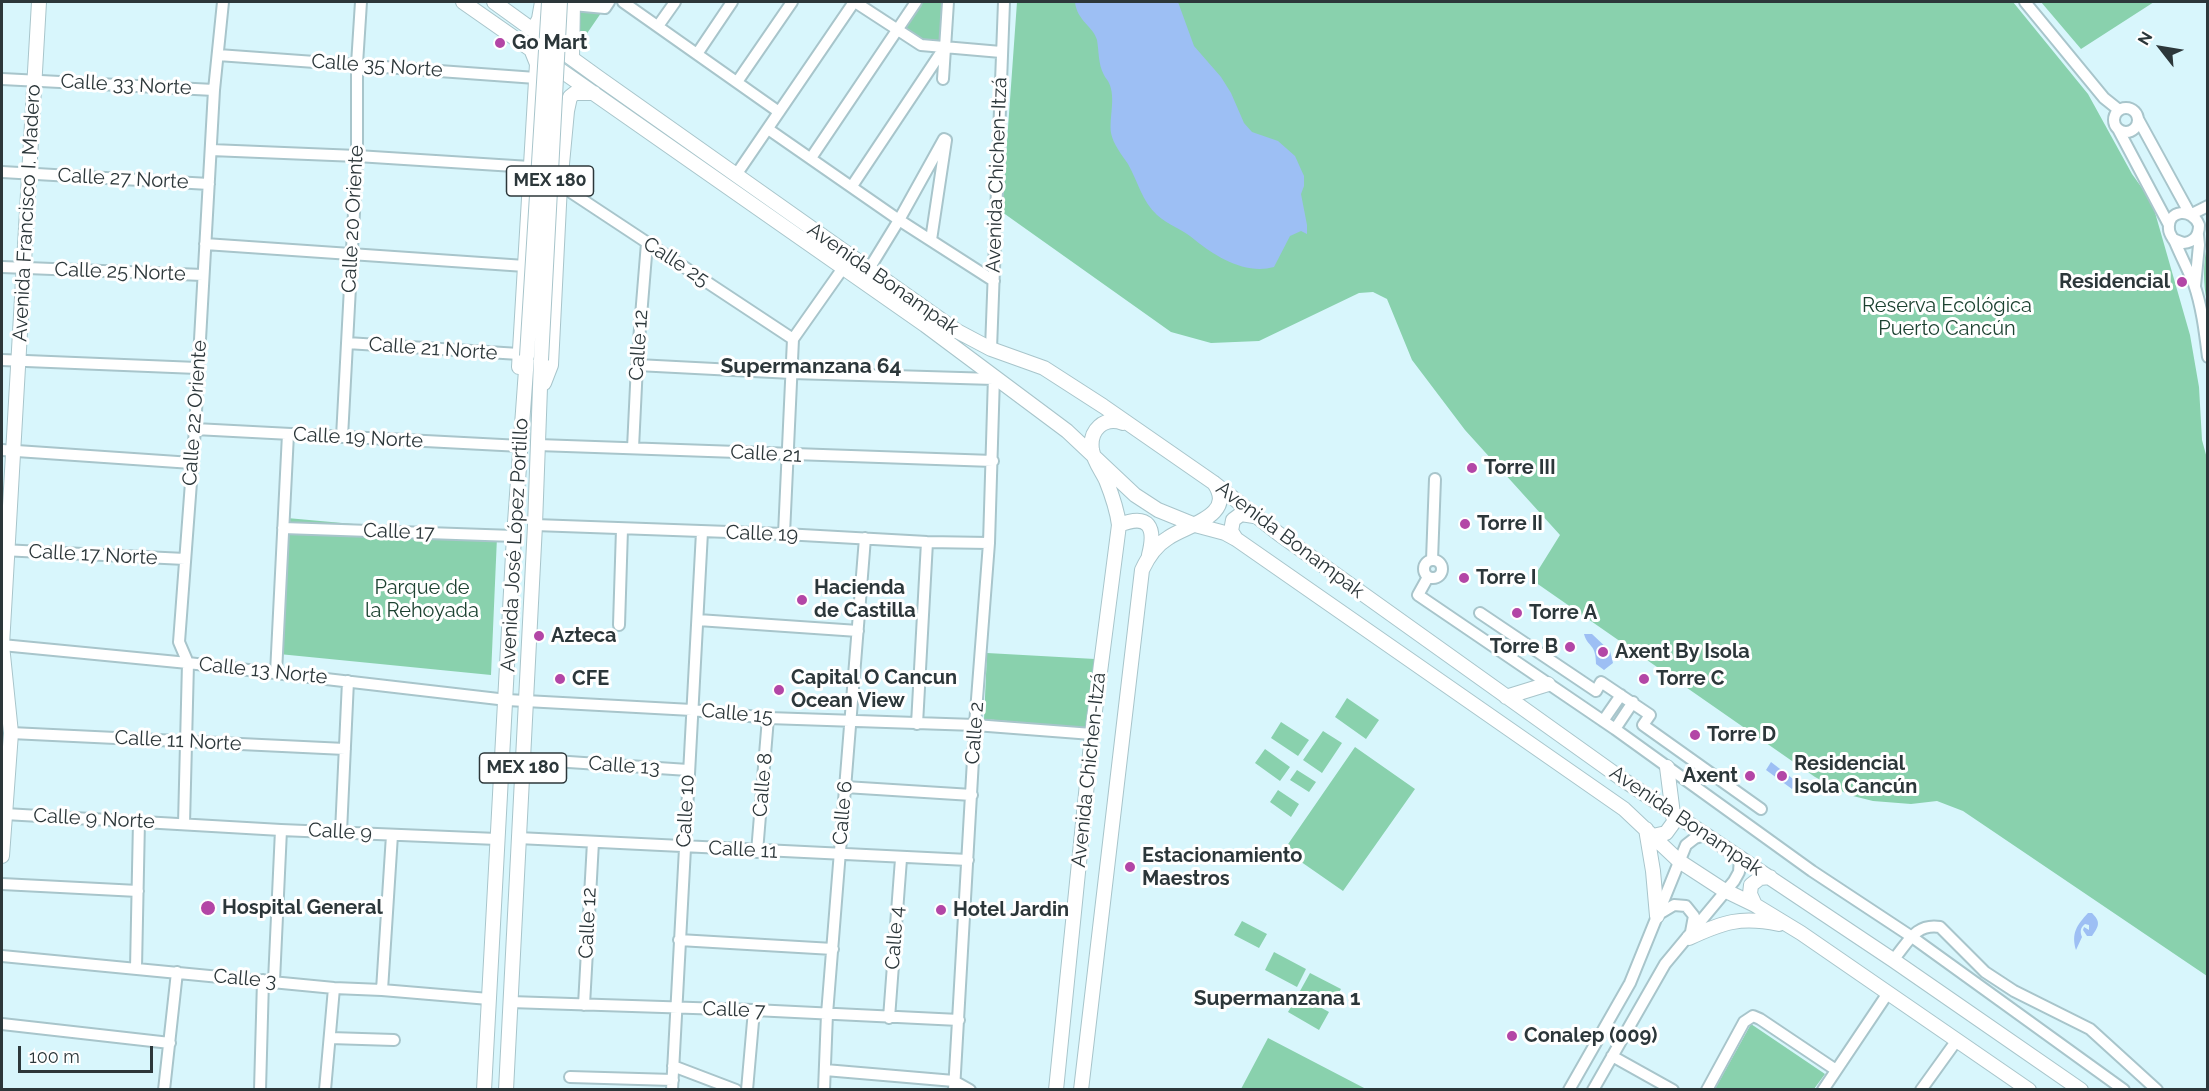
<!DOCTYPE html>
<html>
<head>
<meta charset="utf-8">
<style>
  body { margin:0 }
  #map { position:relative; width:2209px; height:1091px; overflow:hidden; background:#d8f6fc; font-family:Raleway,sans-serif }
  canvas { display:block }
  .frame { position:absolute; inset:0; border:3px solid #2c373a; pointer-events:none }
  .north { position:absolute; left:2131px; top:18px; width:60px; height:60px; -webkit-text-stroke:4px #fff; paint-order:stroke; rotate:301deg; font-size:16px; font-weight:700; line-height:24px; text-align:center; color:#2c373a }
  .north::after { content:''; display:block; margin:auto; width:21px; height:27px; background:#2c373a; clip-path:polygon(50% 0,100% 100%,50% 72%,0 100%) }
  .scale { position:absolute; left:18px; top:1046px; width:135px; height:27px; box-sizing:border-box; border:3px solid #2c373a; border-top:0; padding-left:8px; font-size:18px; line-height:21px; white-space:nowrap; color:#2c373a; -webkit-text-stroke:4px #fff; paint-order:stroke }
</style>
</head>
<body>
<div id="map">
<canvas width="2209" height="1091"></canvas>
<div class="frame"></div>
<div class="north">N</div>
<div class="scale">100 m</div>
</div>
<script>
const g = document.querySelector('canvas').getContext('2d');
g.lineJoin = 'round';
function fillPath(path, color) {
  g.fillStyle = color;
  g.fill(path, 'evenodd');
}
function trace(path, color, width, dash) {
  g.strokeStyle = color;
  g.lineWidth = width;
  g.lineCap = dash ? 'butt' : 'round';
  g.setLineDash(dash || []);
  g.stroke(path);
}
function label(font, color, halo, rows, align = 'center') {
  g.font = font + ' Raleway,sans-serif';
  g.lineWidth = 6;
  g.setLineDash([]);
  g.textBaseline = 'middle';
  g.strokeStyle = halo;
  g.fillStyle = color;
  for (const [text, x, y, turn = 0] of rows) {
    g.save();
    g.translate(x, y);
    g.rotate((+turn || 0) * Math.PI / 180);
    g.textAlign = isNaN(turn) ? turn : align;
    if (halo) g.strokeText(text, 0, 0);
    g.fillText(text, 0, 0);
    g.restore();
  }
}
fillPath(new Path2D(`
  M919,2H945L942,41L922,39L902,27Z
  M1017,2H2013L2088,94L2132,174L2152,202L2190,335L2199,387L2202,440L2208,462L2207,976L1963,811L1937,801L1911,804L1873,801L1849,795L1815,777L1532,580L1560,535L1465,430L1412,360L1387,299L1373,292L1359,293L1259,341L1211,343L1171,332L1002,212Z
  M2041,2H2154L2081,49Z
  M578,10L601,13L577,48Z
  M2207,246L2208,302H2207C2203,284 2203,264 2207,246Z
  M287,518L497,537L491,675L279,654Z
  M987,653L1095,659L1088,728L984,719Z
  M1347,698L1379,720L1366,739L1335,717Z
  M1281,722L1309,740L1298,756L1271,738Z
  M1323,731L1342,743L1322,773L1303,760Z
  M1355,747L1415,789L1343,891L1284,850Z
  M1265,749L1290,767L1280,781L1255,763Z
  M1297,770L1316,782L1309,792L1290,780Z
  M1278,790L1299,804L1291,817L1270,802Z
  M1242,921L1267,934L1259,948L1234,935Z
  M1274,952L1306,969L1297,987L1265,970Z
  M1310,973L1341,989L1331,1007L1300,991Z
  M1298,995L1329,1012L1319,1030L1288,1012Z
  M1751,1024L1825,1074L1814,1089H1715Z
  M1268,1038L1366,1089H1241Z`), '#89d1ad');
fillPath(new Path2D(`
  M1075,2H1178L1194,46L1221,77L1231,93L1244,123L1252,132L1278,141L1295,156L1304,176V186L1301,194L1307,225V234L1301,231L1290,236L1274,267C1246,275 1216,257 1195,240C1184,230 1168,225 1157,215C1142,201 1138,182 1128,164C1122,155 1113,144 1111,133C1109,117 1116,98 1109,83C1108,80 1105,78 1104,75C1098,64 1099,51 1097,40C1094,27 1077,21 1075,2Z
  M1584,634H1592L1610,651L1613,663L1604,670L1596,664C1596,643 1588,648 1584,634Z
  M1771,762L1797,782L1792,789L1766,770Z
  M2088,913H2092C2101,922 2099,926 2092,936H2087L2083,930L2084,927L2089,930V925L2085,924C2080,928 2080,932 2082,937L2076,950C2071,933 2077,925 2088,913Z`), '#9dbff4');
const minor = new Path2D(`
  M623,2L779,112
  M855,2L921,45L1001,52
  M2025,2L2104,98L2119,110
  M573,5L605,8L609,2
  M658,26L675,2
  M697,54L732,2
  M218,55L536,78
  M2,79L214,90
  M943,79L948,2
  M737,82L792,2
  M2114 120a12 12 0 1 1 24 0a12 12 0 1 1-24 0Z
  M2138,119L2190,214
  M768,129L899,220L994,281
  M2118,129L2169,225
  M211,150L357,156L530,167
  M811,158L916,2
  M2,172L209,184
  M736,175L854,2
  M560,185L793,339
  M852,186L944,48
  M2192,214L2208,206
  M2173,239L2183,243C2194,242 2199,236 2199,225C2192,207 2167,210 2169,229C2169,234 2173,238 2175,242C2181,256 2188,270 2194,284C2202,307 2205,333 2208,357
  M205,244L525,266
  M2,267L203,275
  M869,269L899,220L944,139L946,140L931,240
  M2195,286L2199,245L2198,235
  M347,343L519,354
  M991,349L1004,2
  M2,360L197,368
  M637,365L792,373L994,379
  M195,429L521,446
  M342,437L357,156V64L361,2
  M538,445L993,461
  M633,448L637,365L647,243
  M2,450L192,463
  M535,525L784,534L927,542L989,543
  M283,528L514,536
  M784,534L793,339L843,268
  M2,550L185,559
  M1432,560L1435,479
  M1424 569a9 9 0 1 1 18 0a9 9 0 1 1-18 0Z
  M1428,577L1418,595L1615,729L1812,871L1912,937L2124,1090
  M1480,613L1596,691L1601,682L1650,715L1643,725L1761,809
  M698,620L858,631
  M619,625L622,529
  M2,645L188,663L507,700L692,710L768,718L975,725L1092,734
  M276,673L288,434
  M1603,721L1621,695
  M917,724L927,542
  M1615,729L1633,702
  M11,733L345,749
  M524,759L688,770
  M845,787L972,795
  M5,814L281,830L497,839
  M184,824L188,663L179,642L195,429L214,90L223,2
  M341,832L348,681
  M518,838L968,860
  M757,852L768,718
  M2,884L138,891
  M1659,914L1674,905L1686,906L1694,916L1691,932
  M679,940L833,949
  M2,956L334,988L382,990L489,999
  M1893,960C1908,943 1915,923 1940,927L1985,972L2014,991L2090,1029L2157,1090
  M136,968L139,821
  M274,981L281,830
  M382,990L392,835
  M510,1002L754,1010L959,1020
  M584,1005L593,842
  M889,1018L901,859
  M2,1024L170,1043
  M330,1038L394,1040
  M1612,1056L1673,1090
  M673,1066L736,1090
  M825,1070L954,1081L970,1090
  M570,1077L673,1080
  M164,1090L177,972
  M260,1090L263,980
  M325,1090L334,988
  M672,1090L702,532
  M747,1090L754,1010
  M824,1090L827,1014L865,538
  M954,1090L975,725L989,543L994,376
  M1569,1090L1630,983L1686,845L1695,838L1705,835
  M1593,1090L1665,964L1734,881L1739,872L1740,858
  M1707,1090L1744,1022L1753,1016L1760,1019L1836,1070
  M1823,1090L1888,993
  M1921,1090L1957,1040`);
const major = new Path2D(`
  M463,2L925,325L1067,431L1135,495L1158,510L1195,525L1225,533L1236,539L1624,809L1679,861L1722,889L1755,905L1801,933L2029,1090
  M494,2L599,78L957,331L991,349L1044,368L1103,406L1214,483L1279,534L1622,779L1893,960L2081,1090
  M533,30L539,19L542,2
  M572,58L573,2
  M519,367L537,64L531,49
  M544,383L551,365L560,185L567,111L570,97L575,93H594
  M1119,525C1149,513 1156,527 1149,555
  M1236,539L1231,531L1233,520L1241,514L1254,516
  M1506,697L1548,684
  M1646,829L1653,871L1657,916
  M1653,836L1666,833L1674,822L1667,767
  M2,856L11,733L2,645L39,2
  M1755,905L1750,894L1751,885L1760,878L1770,877
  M1689,938C1723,922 1741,916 1779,924
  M484,1090L514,536L527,356
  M506,1090L535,525L541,360
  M1056,1090L1092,734L1119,525C1117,509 1112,495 1106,480C1101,470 1094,461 1092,450C1089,430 1104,416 1123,423
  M1081,1090L1142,570C1148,557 1155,546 1168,538C1186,525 1237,516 1214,483`);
trace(minor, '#a8c5cb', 14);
trace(major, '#a8c5cb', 16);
trace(minor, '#fff', 10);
trace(major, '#fff', 14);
const majorBridge = new Path2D(`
  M527,356L549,2
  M541,360L560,2`);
trace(majorBridge, '#a8c5cb', 16, []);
trace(majorBridge, '#fff', 14);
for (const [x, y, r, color] of [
  [500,43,6,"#b346a6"],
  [2182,282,6,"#b346a6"],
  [1472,468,6,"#b346a6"],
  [1465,524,6,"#b346a6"],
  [1464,578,6,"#b346a6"],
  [802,600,6,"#b346a6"],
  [1517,613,6,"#b346a6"],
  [539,636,6,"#b346a6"],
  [1570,647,6,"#b346a6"],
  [1603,652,6,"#b346a6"],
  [560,679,6,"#b346a6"],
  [1644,679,6,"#b346a6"],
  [779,690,6,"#b346a6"],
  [1695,735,6,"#b346a6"],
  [1750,776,6,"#b346a6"],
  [1782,776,6,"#b346a6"],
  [1130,867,6,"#b346a6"],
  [208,908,8,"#b346a6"],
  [941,910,6,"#b346a6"],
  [1512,1036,6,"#b346a6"]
]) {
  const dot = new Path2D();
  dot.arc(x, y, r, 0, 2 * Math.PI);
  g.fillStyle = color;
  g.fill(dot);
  trace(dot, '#fff', 2);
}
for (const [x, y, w] of [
  [550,181,87],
  [523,768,87]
]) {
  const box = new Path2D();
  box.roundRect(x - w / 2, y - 15, w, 30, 4.5);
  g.fillStyle = '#fff';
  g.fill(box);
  trace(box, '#2c373a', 1.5);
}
label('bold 18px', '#2c373a', null, [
  ["MEX 180",550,181],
  ["MEX 180",523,768]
]);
label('bold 20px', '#2c373a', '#fff', [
  ["Go Mart",512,43],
  ["Residencial",2170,282,"right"],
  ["Torre III",1484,468],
  ["Torre II",1477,524],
  ["Torre I",1476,578],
  ["Hacienda",814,588],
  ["de Castilla",814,611],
  ["Torre A",1529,613],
  ["Azteca",551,636],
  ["Torre B",1558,647,"right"],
  ["Axent By Isola",1615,652],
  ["Capital O Cancun",791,678],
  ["Ocean View",791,701],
  ["CFE",572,679],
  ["Torre C",1656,679],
  ["Torre D",1707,735],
  ["Residencial",1794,764],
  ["Isola Cancún",1794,787],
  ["Axent",1738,776,"right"],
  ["Estacionamiento",1142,856],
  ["Maestros",1142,879],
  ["Hospital General",222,908],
  ["Hotel Jardin",953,910],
  ["Conalep (009)",1524,1036]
], 'left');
label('20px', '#2c373a', '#fff', [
  ["Calle 35 Norte",377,66,4],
  ["Calle 33 Norte",126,85,3],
  ["Avenida Chichen-Itzá",997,175,-88],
  ["Calle 27 Norte",123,179,3],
  ["Avenida Francisco I. Madero",27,213,-87],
  ["Calle 20 Oriente",353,219,-87],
  ["Calle 25",676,262,33],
  ["Calle 25 Norte",120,272,2],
  ["Avenida Bonampak",883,279,35],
  ["Calle 12",639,345,-86],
  ["Calle 21 Norte",433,349,4],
  ["Calle 22 Oriente",195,413,-86],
  ["Calle 19 Norte",358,438,3],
  ["Calle 21",766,454,3],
  ["Calle 17",399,532,2],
  ["Calle 19",762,534,2],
  ["Avenida Bonampak",1290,540,37],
  ["Avenida José López Portillo",515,545,-87],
  ["Calle 17 Norte",93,555,3],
  ["Calle 13 Norte",263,671,6],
  ["Calle 15",737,714,5],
  ["Calle 2",975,733,-86],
  ["Calle 11 Norte",178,741,3],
  ["Calle 13",624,766,4],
  ["Avenida Chichen-Itzá",1089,770,-84],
  ["Calle 8",763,785,-85],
  ["Calle 10",686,811,-87],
  ["Calle 6",843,813,-85],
  ["Calle 9 Norte",94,819,3],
  ["Avenida Bonampak",1686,821,34],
  ["Calle 9",340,832,3],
  ["Calle 11",743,850,3],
  ["Calle 12",588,923,-87],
  ["Calle 4",895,938,-86],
  ["Calle 3",245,979,5],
  ["Calle 7",734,1010,2]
]);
label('20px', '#1c4231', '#fff', [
  ["Reserva Ecológica",1947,306],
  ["Puerto Cancún",1947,329],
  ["Parque de",422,588],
  ["la Rehoyada",422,611]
]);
label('bold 21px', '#2c373a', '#fff', [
  ["Supermanzana 64",811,367],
  ["Supermanzana 1",1277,999]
]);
</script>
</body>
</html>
